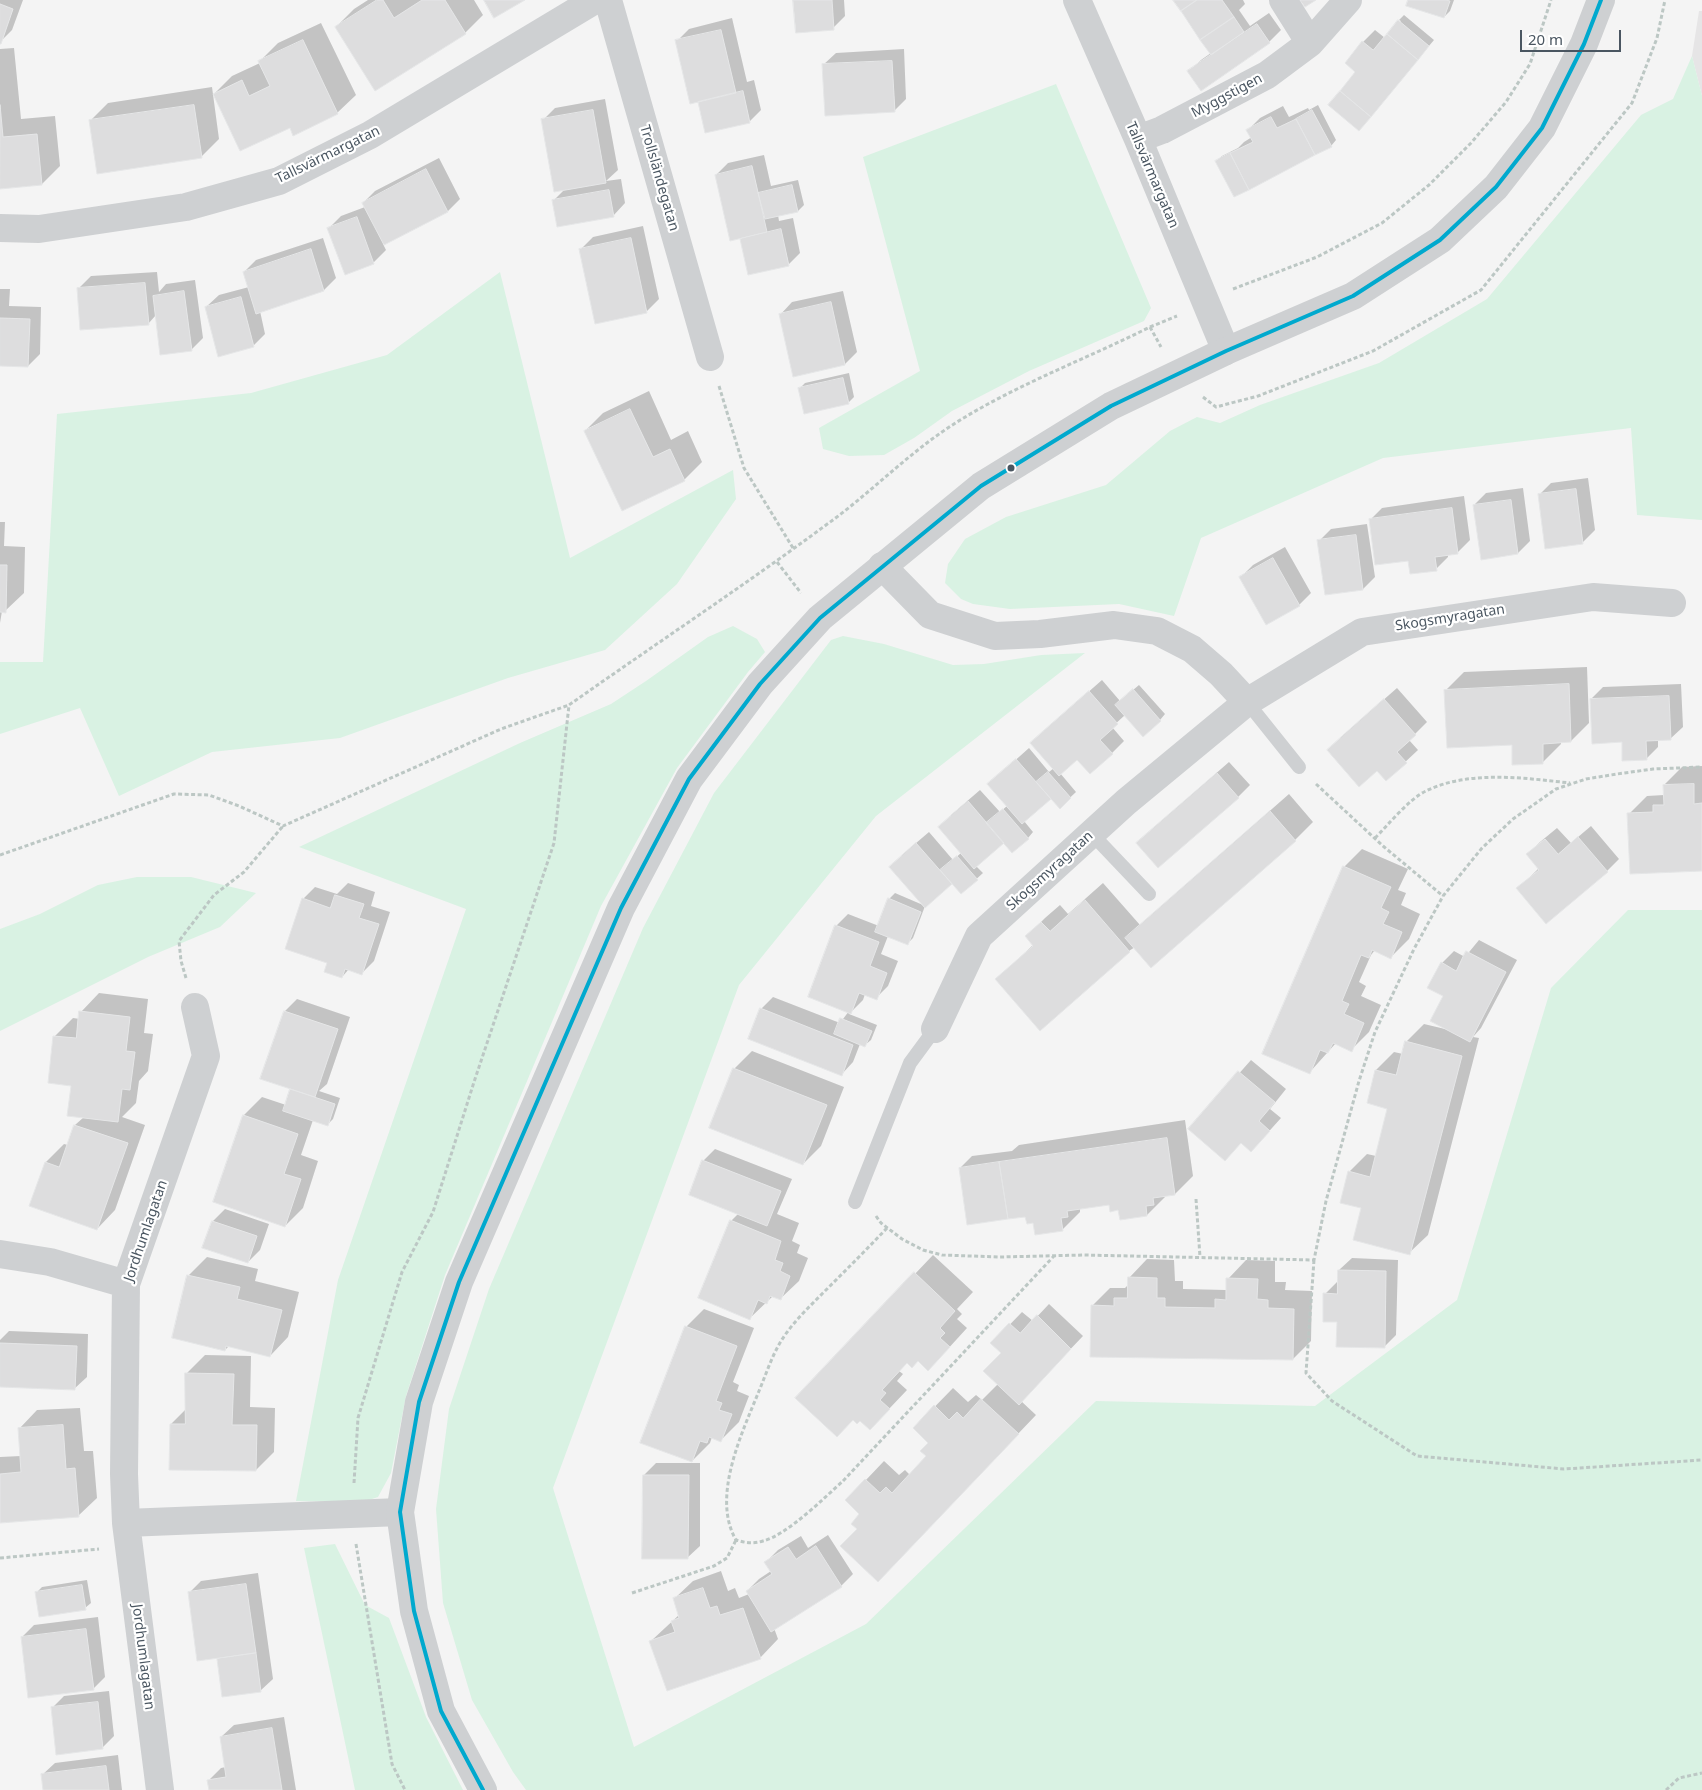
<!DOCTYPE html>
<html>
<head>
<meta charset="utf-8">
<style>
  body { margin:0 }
  #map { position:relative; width:1702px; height:1790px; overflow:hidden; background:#f4f4f4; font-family:"Noto Sans",sans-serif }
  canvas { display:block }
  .scale { position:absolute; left:1520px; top:30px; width:101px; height:22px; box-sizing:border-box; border:2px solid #4a5661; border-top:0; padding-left:6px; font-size:15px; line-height:18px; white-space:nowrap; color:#4a5661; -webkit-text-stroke:4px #fff; paint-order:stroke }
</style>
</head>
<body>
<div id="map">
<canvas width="1702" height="1790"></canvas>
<div class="scale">20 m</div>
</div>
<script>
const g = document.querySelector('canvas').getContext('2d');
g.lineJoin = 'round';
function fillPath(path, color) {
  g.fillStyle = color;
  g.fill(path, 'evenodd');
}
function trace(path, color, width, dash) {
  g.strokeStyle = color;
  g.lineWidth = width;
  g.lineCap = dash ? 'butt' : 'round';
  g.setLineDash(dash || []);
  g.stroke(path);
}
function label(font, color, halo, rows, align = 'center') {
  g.font = font + ' "Noto Sans",sans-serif';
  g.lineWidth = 4.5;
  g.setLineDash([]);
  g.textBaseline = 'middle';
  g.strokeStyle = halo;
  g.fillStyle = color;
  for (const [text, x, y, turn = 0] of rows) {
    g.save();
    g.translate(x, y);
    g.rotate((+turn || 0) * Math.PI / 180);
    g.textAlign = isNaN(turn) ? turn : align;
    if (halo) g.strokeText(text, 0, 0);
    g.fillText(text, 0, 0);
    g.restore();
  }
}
fillPath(new Path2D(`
  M1699,11H1702V96L1692,56Z`), '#e6e5e6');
fillPath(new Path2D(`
  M1692,56L1702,96V520L1637,515L1631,428L1383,458L1201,538L1174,616L1119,604L1010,609L973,604L961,599L945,583L948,564L965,539L1006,517L1106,485L1170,431L1197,417L1220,423L1260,405L1379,363L1487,299L1641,115L1673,99Z
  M1056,84L1151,308L1144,321L1029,371L952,411L914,438L884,455L849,456L823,449L819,428L920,371L863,157Z
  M500,272L570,558L733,470L736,499L677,584L605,650L508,678L340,738L212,752L119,796L80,708L0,734V662H43L57,414L251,393L387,355Z
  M733,626L757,639L765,652L748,672L677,768L601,906L445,1275L406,1396L391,1473L378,1497L363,1502L296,1501L338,1280L466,909L299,847L520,743L611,704L646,681L708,637Z
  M843,636L884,644L953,665L984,664L1041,655L1085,653L876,816L739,985L553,1488L634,1747L866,1624L1096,1401L1315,1406L1457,1300L1551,988L1628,910H1702V1790H526L513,1772L472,1700L443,1603L436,1509L449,1409L489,1289L643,928L714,793L831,640Z
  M137,877H191L256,893L220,927L148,957L0,1031V929L40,914L98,885Z
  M335,1544L365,1605L389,1618L426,1717L463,1790H355L304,1548Z`), '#d9f2e3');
fillPath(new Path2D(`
  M0,0H23L12,30L0,42Z
  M368,0H474L483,15L465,33L336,27L354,9Z
  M794,0H844L845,16L833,28Z
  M1175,0H1243L1245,4L1239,10L1250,26L1269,13L1281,30L1269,42L1189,72L1201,60L1211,53Z
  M1409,0H1454L1450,11L1444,17Z
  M1404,15L1434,40L1376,109L1357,71L1363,42L1375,30L1385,38L1401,21L1399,20Z
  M732,18L747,82L754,80L761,110L749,122L699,100L677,41L689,29Z
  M321,23L356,95L337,113L290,126L214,94L232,76L260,63V61L278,43Z
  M14,48L21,119L55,116L60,166L42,184L0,188V49Z
  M904,49L906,99L894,111L823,65L836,53Z
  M212,87L219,139L201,157L90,121L108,103Z
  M605,99L618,170L606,181L621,179L625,203L613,216L554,200L565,189L543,120L555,108Z
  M1318,105L1336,140L1331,146L1216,162L1222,156L1238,148L1244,142L1252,137L1248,130L1260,118L1283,106L1289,117L1308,108L1309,110Z
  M764,155L771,186L798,180L804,205L798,211L778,215L779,221L793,218L800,253L788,265L749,274L741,237L716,175L728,163Z
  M439,158L460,199L448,211L383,244L386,250L374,262L346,273L329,228L341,216L365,207L363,203L375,191Z
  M643,226L659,299L646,312L581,249L593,237Z
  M323,238L336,278L324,290L260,311L265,334L253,346L206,307L219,295L249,287L244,272L256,260Z
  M157,272L159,292L166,284L195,280L203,338L191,350L156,315L148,324L79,288L91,276Z
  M0,289H10L9,306L41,307L40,354L28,366L0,365Z
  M843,291L857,352L845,364L780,315L792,302Z
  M849,373L854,397L848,403L799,389L805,383Z
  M649,391L671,440L688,431L702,462L684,480L585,431L603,413Z
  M1588,478L1595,530L1583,542L1539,495L1551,483Z
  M1523,488L1530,541L1518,553L1474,505L1486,493Z
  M1464,496L1470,540L1457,553L1448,554V557L1436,569L1409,559L1370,520L1382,508Z
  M0,522H5L4,546L25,547L24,593L5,611H2L0,623Z
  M1367,524L1375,577L1363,589L1319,541L1331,529Z
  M1285,547L1311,593L1299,605L1241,577L1253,565Z
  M1587,667L1589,723L1571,741L1561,742V744L1543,762L1513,744L1446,690L1464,672Z
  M1102,680L1120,701L1139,685L1165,714L1160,720L1125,715L1112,727L1124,741L1112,753L1077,758L1060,773L1076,792L1060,807L1051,797L1024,821L1033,832L1028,838L1004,841L976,866L983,873L961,893L952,883L925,906L913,938L907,944L888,936L881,954L898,961L888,986L876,998L865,994L863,1000L849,1014L877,1025L871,1040L865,1045L860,1044L853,1062L841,1075L761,1009L773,997L840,1023L849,1011L836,926L848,914L879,926L889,899L895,893L923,905L902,855L929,832L953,860L961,853L951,815L980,790L1000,812L1007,806L1001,773L1029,748L1049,772L1054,768L1044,731Z
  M1681,684L1683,727L1670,739H1658V747L1646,759L1623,741L1591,699L1603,687Z
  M1397,688L1427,722L1409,740L1418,750L1386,780L1377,769L1340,738Z
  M1229,762L1250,785L1238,797L1150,831Z
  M1702,766V870L1629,814L1647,796L1664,795V785L1682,767Z
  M1289,794L1313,822L1295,840L1129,951L997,979L1033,945L1027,936L1045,918L1060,905L1068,914L1103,883L1140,925Z
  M1591,826L1619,859L1607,871L1518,889L1539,868L1528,854L1540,842L1557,828L1571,843Z
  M1362,849L1408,869L1398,890L1406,893L1401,905L1420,914L1409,939L1391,957L1375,950L1371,955L1359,982L1366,986L1361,996L1381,1005L1369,1032L1351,1050L1336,1043L1309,1073L1344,867Z
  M348,883L375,892L371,906L390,912L374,961L362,973L349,969L342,977L329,962L303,899L315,887L337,894Z
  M1479,940L1517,960L1481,1028L1473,1037L1479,1038L1428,1235L1409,1253L1363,1208L1349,1172L1367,1154L1376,1156L1389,1108L1368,1102L1376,1070L1394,1052L1403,1054L1406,1042L1424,1024L1445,1029L1442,963L1454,951L1465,957Z
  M99,993L148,999L144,1033L153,1034L148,1071L139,1081L136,1103L122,1117L145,1125L115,1210L97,1229L31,1205L46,1162L64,1144L68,1145L75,1125L84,1117L55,1036L73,1018L80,1019L81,1012Z
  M297,999L350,1017L327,1084L319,1091L340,1098L333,1119L327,1125L313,1120L301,1155L318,1161L303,1208L285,1226L244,1115L262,1097L286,1105L292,1088L285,1011Z
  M752,1051L844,1087L821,1146L803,1164L734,1069Z
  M1251,1060L1286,1089L1270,1109L1281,1118L1263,1138L1241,1142L1190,1129Z
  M1185,1120L1193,1176L1175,1194L1165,1195V1197L1147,1215L1119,1209L1110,1203L1080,1208V1212L1062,1230L1034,1221L960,1168L972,1156L1012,1151L1019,1145Z
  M715,1149L792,1179L777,1214L799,1223L792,1241L800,1245L797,1253L808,1258L799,1281L780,1299L773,1296L750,1318L731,1221L739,1213L703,1161Z
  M225,1209L269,1224L260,1250L248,1262L213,1221Z
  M933,1255L973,1292L957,1309L962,1314L957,1319L967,1328L946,1351L908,1362L899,1371L903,1374L897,1381L907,1390L888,1410L860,1419H853L797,1398Z
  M207,1257L258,1269L255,1281L299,1292L288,1337L270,1356L229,1346L225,1350L174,1337L189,1275Z
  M1352,1258L1398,1260L1396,1335L1384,1347L1338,1321L1325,1294L1337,1282H1339V1270Z
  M1147,1259L1174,1260L1175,1281H1183V1289L1226,1290L1228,1279L1246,1260L1275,1261V1282H1286L1285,1290L1312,1291L1311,1341L1293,1359L1092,1306L1110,1288H1125L1129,1284V1278Z
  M1049,1304L1083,1336L1021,1401L1036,1415L896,1562L858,1529L861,1514L847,1500L884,1461L899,1475L905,1470L910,1475L928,1456L930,1443L914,1428L953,1388L968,1402L976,1395L982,1400L998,1384L1002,1353L992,1343L1022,1312L1033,1321Z
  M704,1309L754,1328L733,1382L739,1385L737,1391L749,1396L739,1422L721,1440L712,1437L710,1443L692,1461L686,1327Z
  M9,1331L88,1334L87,1377L74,1389L0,1386V1340Z
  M205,1355L251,1356L250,1407L275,1408L274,1452L256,1470L171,1424L186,1409V1374Z
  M80,1408L84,1451H93L97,1498L78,1516L0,1522V1457L21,1456L19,1429L37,1410Z
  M656,1463H700V1546L687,1558L644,1475Z
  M828,1535L853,1574L841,1586L774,1628L778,1639L760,1658L651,1641L680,1614L674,1599L693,1581L721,1571L728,1591L735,1588L739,1598L749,1594L747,1591L759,1579L771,1571L766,1562L778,1550L801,1536L808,1548Z
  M258,1573L273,1679L260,1691L223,1696L218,1657L189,1593L201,1581Z
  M87,1580L91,1603L85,1608L37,1592L42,1587Z
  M98,1617L105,1677L93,1689L22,1637L34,1625Z
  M109,1691L114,1736L102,1748L52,1708L64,1696Z
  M284,1717L296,1790H210L209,1780L221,1768L226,1767L221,1737L234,1725Z
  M118,1755L122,1790H44L42,1775L55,1763Z`), '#0003');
const building = new Path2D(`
  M377,0H383L394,18L422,0H445L466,34L375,91L335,27Z
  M484,0H525L494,18Z
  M793,0H832L834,30L796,33Z
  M1173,0H1197L1181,11Z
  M1197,0H1222L1234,17L1200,40L1181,11Z
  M1300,0H1316L1305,7Z
  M1408,0H1446L1450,1L1444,18L1406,6Z
  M0,4L13,9L1,44H0Z
  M1234,17L1244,32L1211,55L1200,40Z
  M1398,20L1429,46L1418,60L1387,34Z
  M1257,24L1270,43L1201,91L1187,71Z
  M721,30L736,93L690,104L675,40Z
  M1387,34L1418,60L1371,117L1340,91L1355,72L1345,63L1362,41L1373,50Z
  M303,40L338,114L293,136L290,128L240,151L213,94L242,80L249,96L270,86L258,61Z
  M892,61L895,112L825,116L822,64Z
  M743,91L750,123L705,133L698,102Z
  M1340,91L1371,117L1359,131L1328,105Z
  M0,105L3,137L37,134L42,185L0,189Z
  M194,105L202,158L97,174L89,120Z
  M593,110L606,183L554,192L541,119Z
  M1312,110L1332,147L1315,155L1296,119Z
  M1271,117L1277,128L1296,119L1315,155L1249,190L1230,153L1253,142L1246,130Z
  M1230,153L1249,190L1234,197L1215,161Z
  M752,166L767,232L730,241L715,175Z
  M426,169L448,212L384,245L362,203Z
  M792,185L798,212L765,219L758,193Z
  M609,190L614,217L557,227L552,200Z
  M357,217L374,264L345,275L327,228Z
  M781,229L789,266L748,275L740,239Z
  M631,238L647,313L595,324L579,249Z
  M311,249L324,291L256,314L243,272Z
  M145,283L149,325L80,330L77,288Z
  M184,291L192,351L160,355L153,296Z
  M241,297L254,347L218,357L205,307Z
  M831,302L845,365L793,377L779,314Z
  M0,318L30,319L28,367L0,366Z
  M843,378L849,404L804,414L798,388Z
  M630,409L653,457L670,449L685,481L622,511L584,431Z
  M1576,489L1583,544L1545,549L1538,494Z
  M1511,500L1518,554L1481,560L1473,505Z
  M1452,508L1458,554L1435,557L1437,571L1410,574L1408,561L1375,565L1369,519Z
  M1356,535L1363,590L1325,595L1317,540Z
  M1273,558L1300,606L1266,625L1239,577Z
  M0,565H7L6,613L0,612Z
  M1569,684L1571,742L1543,744V764L1512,765V745L1447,748L1444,690Z
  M1133,689L1161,721L1143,737L1115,705Z
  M1089,691L1118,724L1100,740L1113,754L1090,774L1077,760L1059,776L1030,743Z
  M1669,696L1671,740L1646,741L1647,760L1622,761V742L1592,744L1590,699Z
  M1384,699L1416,735L1397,752L1407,763L1386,781L1377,771L1359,787L1327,750Z
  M1016,759L1051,799L1022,824L987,784Z
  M1048,772L1071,798L1060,809L1036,782Z
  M1217,773L1239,798L1158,868L1136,843Z
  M1694,784V804L1702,803V871L1630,874L1627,813L1653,812V805H1664L1663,785Z
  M968,801L1004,843L974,869L938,827Z
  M1003,809L1029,839L1012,853L986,823Z
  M1270,811L1296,841L1151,968L1125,938Z
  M1578,837L1608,872L1546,924L1516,888L1539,870L1526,854L1545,839L1558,854Z
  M916,843L952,884L925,908L889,867Z
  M957,856L978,880L961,894L940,870Z
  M1343,866L1391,887L1381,908L1389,912L1383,924L1402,932L1391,959L1372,950L1369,958L1361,955L1342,1001L1349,1004L1344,1014L1364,1023L1352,1052L1333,1043L1328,1053L1320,1050L1310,1074L1262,1054Z
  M335,895L364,904L359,918L379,924L362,975L345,969L342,978L324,972L327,963L285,949L302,898L330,908Z
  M888,898L921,912L908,945L875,932Z
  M1085,900L1130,952L1040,1031L995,979L1033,946L1025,936L1041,922L1050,931Z
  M835,925L879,942L870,966L887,973L877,1000L859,993L851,1014L808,997Z
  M1466,951L1506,972L1470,1042L1430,1021L1443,996L1427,988L1441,962L1456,971Z
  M760,1008L853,1045L842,1076L748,1039Z
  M79,1011L130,1017L126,1051L135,1052L130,1090L122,1089L118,1122L67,1116L71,1086L48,1083L53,1036L76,1038Z
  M284,1011L338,1029L315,1097L260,1079Z
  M840,1018L872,1031L865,1047L834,1034Z
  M1405,1041L1462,1056L1410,1255L1353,1240L1361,1208L1340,1203L1348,1171L1370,1177L1387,1109L1367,1103L1375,1070L1396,1075Z
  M733,1068L827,1105L803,1165L709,1128Z
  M1238,1071L1275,1102L1259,1121L1270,1131L1251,1152L1241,1143L1225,1161L1188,1129Z
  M290,1089L335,1104L328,1126L283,1111Z
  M243,1115L298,1134L284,1174L301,1179L285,1227L213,1202Z
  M74,1125L128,1143L97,1230L29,1206L45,1162L59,1167Z
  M1167,1138L1175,1195L1153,1198L1154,1205L1146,1206L1147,1216L1120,1220L1118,1210L1110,1212L1109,1205L1067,1211L1068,1217L1061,1218L1063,1231L1035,1235L1033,1223L1027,1224L1025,1217L1008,1219L999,1162Z
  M702,1160L781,1191L767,1226L689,1195Z
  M999,1162L1008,1219L967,1225L959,1168Z
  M730,1220L781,1241L775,1260L783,1263L780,1271L790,1276L781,1300L770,1296L767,1304L758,1300L750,1320L698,1298Z
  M212,1221L257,1236L248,1263L202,1248Z
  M1338,1270L1386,1271L1385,1348L1336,1347L1337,1322H1323V1293L1337,1294Z
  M914,1272L955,1311L940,1328L945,1333L940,1338L950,1347L928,1371L918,1361L912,1368L907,1363L882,1390L886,1393L880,1400L890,1409L870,1430L860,1421L857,1424L853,1420L837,1437L795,1398Z
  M187,1275L240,1287L237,1299L282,1310L270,1357L226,1346L225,1351L172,1338Z
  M1128,1277L1157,1278V1298H1165V1307L1215,1308V1299L1226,1300V1278L1258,1279L1257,1299L1268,1300V1308L1294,1309L1293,1360L1090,1357L1091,1305L1114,1306V1298H1127Z
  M1037,1315L1071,1349L1019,1405L983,1371L1001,1353L990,1343L1009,1323L1020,1333Z
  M685,1326L737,1346L716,1401L722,1403L719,1410L732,1414L721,1442L709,1437L707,1443L700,1441L692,1462L640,1443Z
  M0,1343L77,1346L75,1390L0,1387Z
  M185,1373L234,1374L232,1425H257L256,1471L169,1470L170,1424H185Z
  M981,1399L1019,1434L878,1582L840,1546L857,1529L851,1524L859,1514L845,1500L865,1479L880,1493L886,1487L892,1493L926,1456L920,1451L928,1443L913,1428L934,1405L949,1420L957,1412L963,1418Z
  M63,1425L66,1469L75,1468L79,1517L0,1523V1474L21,1472L18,1428Z
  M643,1475H689L688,1559H642Z
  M816,1546L842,1587L771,1632L746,1591L772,1574L764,1562L788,1547L796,1559Z
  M246,1584L256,1653L197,1661L188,1592Z
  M82,1585L86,1610L39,1617L35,1592Z
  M703,1588L710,1608L717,1606L720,1615L743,1608L761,1659L667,1691L649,1641L675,1632L671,1621L679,1618L673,1598Z
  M86,1629L94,1690L28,1698L21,1637Z
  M256,1653L261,1692L222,1697L217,1659Z
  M98,1702L103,1749L56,1755L51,1707Z
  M272,1728L282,1790H209L207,1780L226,1777L220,1737Z
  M106,1766L109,1790H43L41,1774Z`);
fillPath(building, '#ddddde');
trace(building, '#e5e6e7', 1);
trace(new Path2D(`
  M1233,289L1317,257L1382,223L1429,185L1471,143L1506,102L1530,64L1551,0
  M1150,327L1177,316
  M719,386L744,468L793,548
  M1203,397L1216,407L1258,396L1373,351L1481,290L1632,103L1657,38L1665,0
  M777,562L801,593
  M1316,784L1383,846L1443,896
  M1375,838C1388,825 1409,799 1426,791C1468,770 1525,778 1570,783
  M0,855L174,794L209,795L239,806L283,826L501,729L569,705
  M186,978L181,961L179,941L214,895L244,872L283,826
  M1196,1199L1200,1257
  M876,1216L881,1223L902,1239L923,1250L942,1255L1000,1257L1084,1255L1314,1260L1326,1201L1359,1081L1375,1032L1414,949L1443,896L1482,848L1513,819L1556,789L1586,779L1617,774L1653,769L1702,767
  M887,1228C868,1248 848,1268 828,1288C813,1303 797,1318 785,1335C773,1352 767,1372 759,1391C742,1433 711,1497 736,1540C746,1543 753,1544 763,1541C787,1535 824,1498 843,1481L1054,1256
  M1314,1260L1306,1373L1332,1401L1417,1456L1564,1469L1702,1460
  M354,1483L358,1418L402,1272L433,1212L474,1082L554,843L569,705C654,645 742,587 826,525C871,493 909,452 957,422C1018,384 1086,359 1150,327L1161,347
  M356,1544L392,1764L405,1790
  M0,1558L99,1549
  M632,1593L714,1566L727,1558L736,1540
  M1666,1790L1679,1778L1702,1773`), '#bcc7c4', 3, [4, 2.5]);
trace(new Path2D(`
  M1247,702L1299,767
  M1091,833L1149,894
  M855,1202L910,1063L935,1029`), '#ced0d2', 14);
trace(new Path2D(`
  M608,0L710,357
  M1077,0L1138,139L1226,351
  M1283,0L1310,43
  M1138,139L1162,130L1267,75L1310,43L1348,0
  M0,228L39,229L186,207L279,181L370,135L595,0
  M882,566L930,615L995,636L1040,634L1114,625L1157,631L1192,649L1221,674L1247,702
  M935,1029L979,936L1126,802L1247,702L1362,632L1593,597L1672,603
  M0,1254L50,1262L126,1284
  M126,1523L400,1512
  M160,1790L126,1523L124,1474L126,1284L206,1056L195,1007`), '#ced0d2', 28);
trace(new Path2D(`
  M483,1790L441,1711L414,1611L400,1512L419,1402L459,1282L621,908L689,779L760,684L820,618L981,486L1111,406L1226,351L1353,296L1440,240L1496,187L1542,128L1584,44L1601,0`), '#ced0d2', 28);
trace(new Path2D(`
  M483,1790L441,1711L414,1611L400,1512L419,1402L459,1282L621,908L689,779L760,684L820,618L981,486L1111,406L1226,351L1353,296L1440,240L1496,187L1542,128L1584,44L1601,0`), '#00a9ce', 4);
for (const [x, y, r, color] of [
  [1011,468,4.5,"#4a5661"]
]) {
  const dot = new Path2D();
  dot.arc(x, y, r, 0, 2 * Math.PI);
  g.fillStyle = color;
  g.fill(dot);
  trace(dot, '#fff', 2);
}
label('14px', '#4a5661', '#fff', [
  ["Myggstigen",1227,96,-28],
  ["Tallsvärmargatan",328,155,-26],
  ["Tallsvärmargatan",1152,175,67],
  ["Trollsländegatan",659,178,74],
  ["Skogsmyragatan",1450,618,-9],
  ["Skogsmyragatan",1050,871,-42],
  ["Jordhumlagatan",146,1231,-71],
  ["Jordhumlagatan",143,1657,83]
]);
</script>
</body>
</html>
